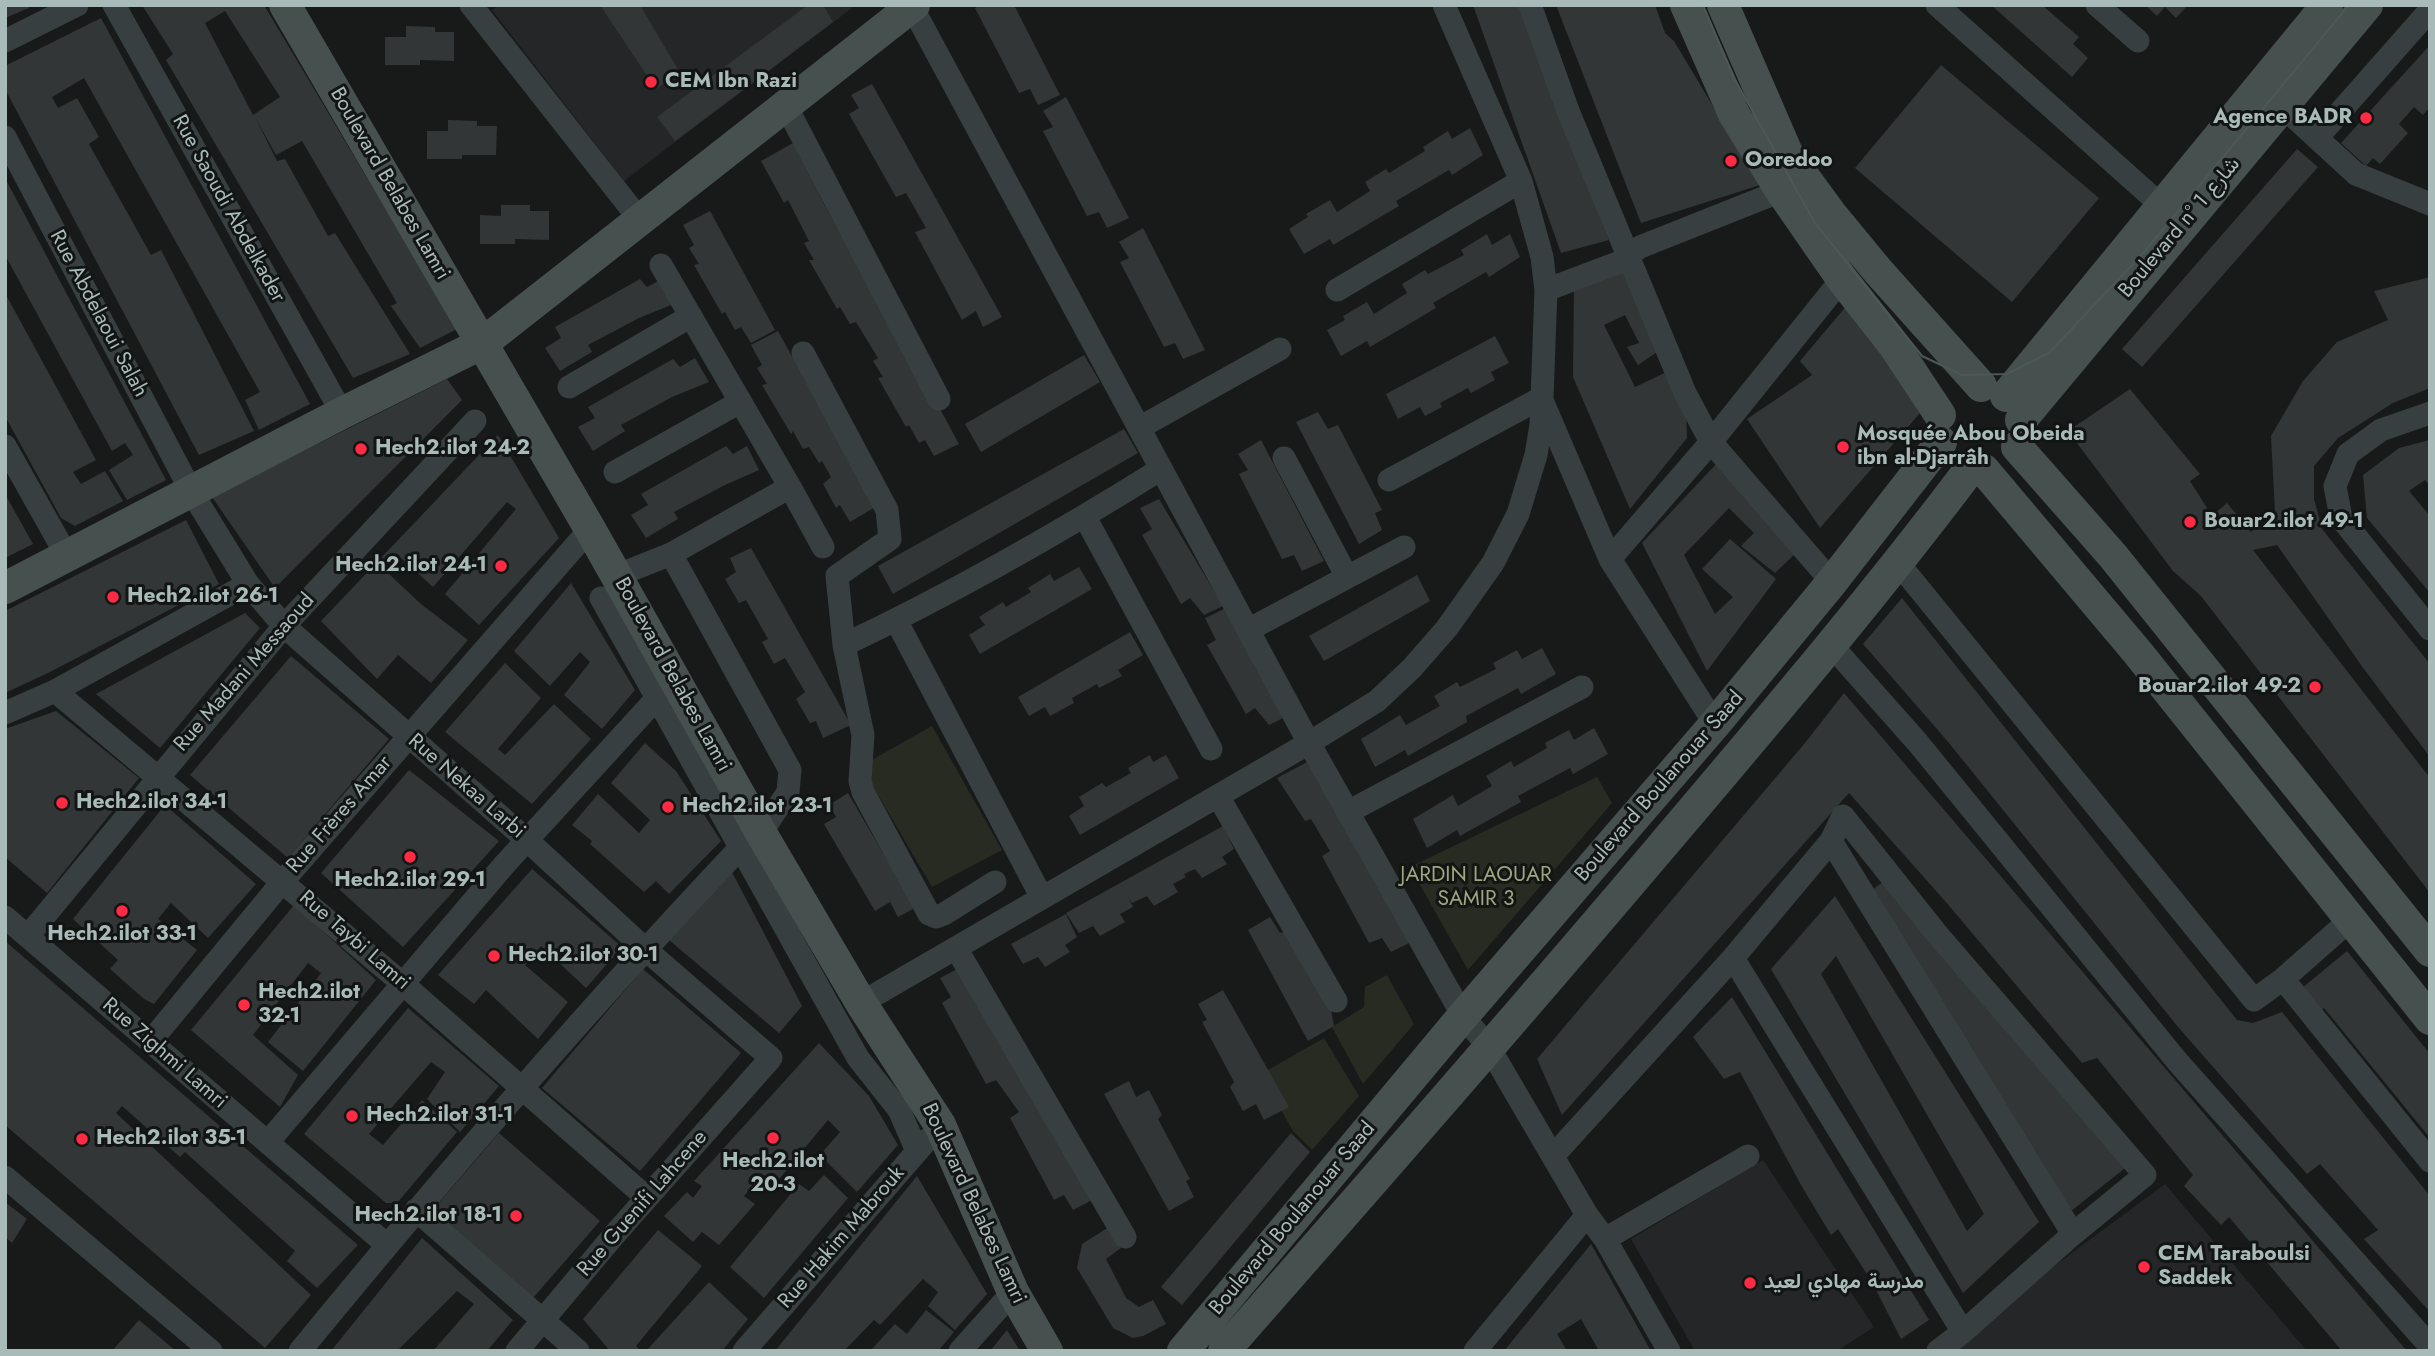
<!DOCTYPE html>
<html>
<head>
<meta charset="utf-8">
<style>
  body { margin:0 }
  #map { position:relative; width:2435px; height:1356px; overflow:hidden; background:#181a1a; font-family:Jost,sans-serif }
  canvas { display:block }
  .frame { position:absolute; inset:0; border:7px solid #a9bbb9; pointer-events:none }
</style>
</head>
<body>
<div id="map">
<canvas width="2435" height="1356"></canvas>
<div class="frame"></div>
</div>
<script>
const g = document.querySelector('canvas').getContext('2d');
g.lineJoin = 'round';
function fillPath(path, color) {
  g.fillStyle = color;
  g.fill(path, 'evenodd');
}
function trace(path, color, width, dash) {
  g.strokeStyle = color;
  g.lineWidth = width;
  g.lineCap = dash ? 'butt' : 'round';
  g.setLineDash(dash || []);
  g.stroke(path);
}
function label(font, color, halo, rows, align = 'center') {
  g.font = font + ' Jost,Vazirmatn,sans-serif';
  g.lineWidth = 6;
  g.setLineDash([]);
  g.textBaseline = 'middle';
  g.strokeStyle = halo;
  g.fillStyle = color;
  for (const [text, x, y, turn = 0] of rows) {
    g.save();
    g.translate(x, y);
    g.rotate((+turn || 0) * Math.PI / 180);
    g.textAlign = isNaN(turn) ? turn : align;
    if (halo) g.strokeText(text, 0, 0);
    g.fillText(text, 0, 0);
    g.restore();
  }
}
fillPath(new Path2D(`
  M499,5H856L624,181L492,10Z
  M1763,1160L1874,1327L1837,1351H1695L1631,1239Z
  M2165,1184L2307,1351H1939Z`), '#242627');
fillPath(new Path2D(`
  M932,726L1002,850L932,887L861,766Z
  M1597,777L1612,803L1468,970L1410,867Z
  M1387,975L1414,1024L1363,1084L1332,1027L1364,1007L1365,987Z
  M1324,1038L1359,1096L1312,1150L1293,1131L1261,1074Z`), '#282b21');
fillPath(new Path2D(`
  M5,5H27L29,8L5,18Z
  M142,5H264L457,329L420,348L391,306L397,303L302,141L276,155L255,117L277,161L285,159L328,236L335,233L410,354L353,378L166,60L173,54ZM225,11L280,97L253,115L205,23Z
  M600,5H640L680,73L656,89Z
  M808,5H823L833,22L675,141L657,117Z
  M981,5H1014L1060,95L1038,105L1030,89L1019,93L975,8Z
  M1473,5H1520L1609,240L1561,253Z
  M1556,5H1655L1665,33L1674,41L1760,185L1641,223Z
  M1991,5H2042L2079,37L2073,44L2088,58L2072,77Z
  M2145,5H2188L2176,18L2165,7L2157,16Z
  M101,18L310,404L259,430L245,400L260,392L84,78L52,97L58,108L77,98L99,137L89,144L151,255L161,250L254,431L199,455L5,89V66Z
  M406,26L435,27V32H454V61L420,60V65H385V37H406Z
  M2430,45V107L2423,115L2414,107L2399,124L2408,133L2380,164L2373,158L2366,166L2341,143Z
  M1941,65L2099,198L2012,302L1855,168Z
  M872,84L1002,317L983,327L976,311L962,320L915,232L926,228L906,193L896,197L849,114L859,108L851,95Z
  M1066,97L1129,218L1107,228L1099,212L1087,216L1043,131L1053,127L1043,111Z
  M448,120L477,121V126H497L496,155H462V159H427V131H448Z
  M1470,128L1483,155L1452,175L1449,170L1396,201L1399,206L1333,245L1330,239L1304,254L1289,229L1308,217L1306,214L1330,200L1337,212L1370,191L1365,182L1386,169L1389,173L1425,151L1423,147L1448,131L1452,139Z
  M793,143L825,206L890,326L894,324L959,444L934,456L925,440L919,443L909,425L906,427L878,378L883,377L873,361L878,358L856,322L850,324L840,307L837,309L809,260H814L804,243L809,241L788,200L784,203L761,161Z
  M2297,149L2318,167L2142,367L2122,349Z
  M5,178L166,480L127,500L109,470L133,455L125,443L112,451L5,255Z
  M501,205H530V211H549V240L515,239V244H480V215L501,216Z
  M710,211L775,330L751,343L741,327L735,330L725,312L722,314L694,265L699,264L689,248L694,245L683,225Z
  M1143,228L1205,350L1183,359L1175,343L1164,347L1120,262L1129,258L1119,242Z
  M1487,234L1492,245L1510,234L1520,257L1489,277L1486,272L1433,303L1436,308L1370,347L1367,341L1341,356L1327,330L1345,320L1343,316L1367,302L1374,314L1407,293L1402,284L1425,270L1428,274L1464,255L1461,250Z
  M1626,265L1663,348L1638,365L1627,347L1639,343L1625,315L1604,325L1635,387L1673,369L1686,406L1687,438L1630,509L1573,377L1574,286Z
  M2430,277V388L2393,403L2338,438L2314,466V499L2322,529L2430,664V757L2361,665L2277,545L2253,550L2430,778V893L2201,596L2173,571L2068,431L2130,389L2200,474L2190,481L2212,516L2227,503L2251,532L2275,512L2271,436L2303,381L2337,342L2388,320L2374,291Z
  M640,279L647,287L662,279L676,303L639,318L588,345L592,352L560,371L545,348L561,338L555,327Z
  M5,293L96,460L73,472L81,484L105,471L123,501L75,526L61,518L5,416Z
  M1848,304L1920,413L1820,528L1747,419L1812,375L1800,361Z
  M778,331L843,450L877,506L850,522L840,505L836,508L823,484L831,477L822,461L819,463L809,447L803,449L793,431L791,434L762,385L767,384L757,368L762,365L751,345Z
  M1495,336L1509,363L1491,372L1495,380L1471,393L1468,388L1440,403L1442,407L1425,416L1420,407L1398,419L1386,394Z
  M1084,355L1100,382L981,452L965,424Z
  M695,358L709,382L672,397L621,425L625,431L593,451L578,427L595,418L588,407L673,359L680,367Z
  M447,379L462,400L275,588L212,497Z
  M1318,412L1328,429L1338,425L1382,510L1375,513L1382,530L1359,544L1296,422Z
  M1124,429L1138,453L893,594L878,566Z
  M498,435L559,538L479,625L445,594L516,509L507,502L433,587L401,558L389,574L421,604L468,640L431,683L398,655L377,679L321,621Z
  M1261,440L1324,561L1302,571L1294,555L1282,559L1239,474L1248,470L1238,454Z
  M2430,440V486L2425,480L2409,491L2430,516V593L2367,518L2363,475L2399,448Z
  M726,446L733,454L747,446L759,470L725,485L674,512L678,519L646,538L631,515L648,505L641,494Z
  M1718,462L1798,551L1775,573L1741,546L1754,533L1729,508L1684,555L1715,614L1733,597L1702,569L1730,539L1776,579L1707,671L1642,543Z
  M5,494L33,544L5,558Z
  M1159,499L1223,606L1204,615L1190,598L1181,604L1142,535L1152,529L1140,508Z
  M186,520L219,584L48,673L5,693V611Z
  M751,548L851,725L823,738L816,721L810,723L796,699L805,692L785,658L774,664L762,642L768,639L746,600L739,603L725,579L736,572L730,558Z
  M1079,567L1092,589L980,654L969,635L985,625L979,617L1003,602L1006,607L1031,592L1028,588L1050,574L1054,581Z
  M1417,575L1430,601L1324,661L1309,636Z
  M571,583L635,690L602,729L564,695L590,662L580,652L550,686L514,651Z
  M1902,598L2237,1020L2253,1023L2282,1012L2430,1196V1312L2364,1239L2378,1230L2320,1164L2307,1174L2178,1027L1949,743L1863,644Z
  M1224,609L1287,716L1269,725L1255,708L1246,714L1207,645L1216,640L1205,618Z
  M245,613L260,628L160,748L96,694Z
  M1130,632L1143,655L1118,670L1122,676L1099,688L1097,684L1072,698L1074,703L1050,716L1045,707L1029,716L1018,697Z
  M1542,648L1556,674L1521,694L1518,688L1466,716L1467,722L1408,756L1405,750L1375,767L1361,739L1400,715L1406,725L1440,706L1434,696L1457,682L1460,687L1496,669L1493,663L1517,650L1522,659Z
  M291,656L389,739L288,858L190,775Z
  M505,663L541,698L498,749L505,755L554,704L591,739L532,804L445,732Z
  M1844,693L2407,1351H2342L2229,1217L2221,1225L2184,1186L2193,1175L2097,1058L2082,1063L1945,901L1849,793L1562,1115L1537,1059L1805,743Z
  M56,711L139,778L47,893L5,857V729Z
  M1594,728L1608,754L1573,774L1570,768L1518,796L1521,802L1460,836L1457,830L1427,848L1413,819L1453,795L1458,806L1492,786L1486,776L1511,761L1514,767L1547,748L1545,743L1569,730L1574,740Z
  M645,743L676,771L721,841L669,894L656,881L644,892L590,844L592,841L572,825L598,794L639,833L650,820L611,783Z
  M1150,755L1153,762L1166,755L1179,778L1080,835L1069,816L1084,806L1079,797L1102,783L1106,787L1131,773L1128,768Z
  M1311,760L1413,941L1391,952L1382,938L1369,943L1322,856L1330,851L1311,819L1305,821L1277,778Z
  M409,770L499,841L403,947L321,873Z
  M848,793L915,908L898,917L890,902L875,911L824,824L836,817L829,805Z
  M165,805L256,884L208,938L171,903L158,919L197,950L154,1004L144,999L110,969L118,960L73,919Z
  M1223,826L1234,849L1222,857L1227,864L1202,878L1195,869L1184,874L1186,877L1173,884L1178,892L1154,906L1147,896L1132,903L1128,896L1133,907L1120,914L1125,922L1100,936L1093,926L1079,933L1066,913Z
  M532,869L622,947L586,988L541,946L525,965L568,1002L538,1039L486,990L474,1004L438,975Z
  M732,872L802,1006L779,1033L669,940Z
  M1893,874L2134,1161L2066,1215L1871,891Z
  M1835,896L2039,1222L1963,1293L1771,969ZM1836,956L1984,1214L1967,1231L1821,974Z
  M294,905L376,980L303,1071L268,1042L321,973L308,963L253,1035L298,1075L280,1107L191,1030Z
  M1066,914L1077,937L1065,945L1070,952L1045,967L1038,957L1023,964L1011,944Z
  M1270,917L1280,933L1288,930L1330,1004L1334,1026L1308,1041L1248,930Z
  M5,941L358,1245L317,1288L287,1261L295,1251L185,1152L180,1157L122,1106L116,1113L311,1295L265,1348L5,1125Z
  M2347,951L2430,1054V1138L2324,1008L2320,1011L2302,988Z
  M961,967L1094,1199L1073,1210L1064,1195L1054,1200L1010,1118L1019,1112L996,1080L986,1084L942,1003L951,997L940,978Z
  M643,969L741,1053L640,1171L542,1088Z
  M1223,990L1289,1107L1264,1120L1256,1104L1243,1111L1230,1087L1234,1082L1202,1022L1207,1020L1198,1004Z
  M1732,997L1929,1320L1901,1339L1872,1282L1838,1229L1831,1235L1801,1185L1740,1072L1724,1079L1693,1037Z
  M408,1008L499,1086L460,1132L427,1099L445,1072L431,1062L369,1134L383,1145L422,1100L457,1132L397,1203H386L304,1134Z
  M819,1043L869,1096L898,1145L857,1192L820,1155L840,1132L828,1120L775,1184L764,1175L744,1196L755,1204L719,1245L702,1232L693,1242L664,1216L687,1192L693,1198L702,1186L694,1181Z
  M1129,1081L1136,1097L1149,1090L1162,1115L1158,1119L1190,1179L1186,1181L1194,1197L1169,1211L1104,1094Z
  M499,1133L600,1221L533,1298L432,1211Z
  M1291,1133L1310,1152L1182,1305L1161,1287Z
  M824,1175L848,1198L764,1298L730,1267L799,1184L809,1191Z
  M917,1176L987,1294L955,1330L928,1306L938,1292L923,1279L880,1325L874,1320L844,1351H775Z
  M5,1202L27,1219L12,1243L5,1237Z
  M1109,1227L1121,1248L1106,1259L1126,1298L1139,1307L1153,1300L1166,1324L1143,1336L1133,1338L1113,1328L1077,1268L1082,1244Z
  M658,1230L702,1266L636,1346L641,1351H610L583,1319Z
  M422,1238L513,1320L487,1351H433L474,1304L457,1291L397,1351H331Z
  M1591,1244L1651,1351H1599L1581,1319L1557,1334L1567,1351H1504Z
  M709,1282L748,1319L722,1351H646Z
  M926,1310L954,1332L938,1351H870L895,1324L907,1334Z
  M139,1320L176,1351H112Z
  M1007,1330L1020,1351H990Z`), '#333636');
trace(new Path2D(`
  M114,5L342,413
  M471,5L640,220
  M911,5L1309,743L1463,1016L1490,1049L1587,1215L1605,1239L1669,1351
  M1530,5L1568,111L1685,393L1711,442L1832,582
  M1937,5L2162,206
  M2097,5L2138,41
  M5,41L77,5
  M786,106L939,399
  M2282,106L2356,174L2430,204
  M5,137L191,491L248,584L284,626L527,840L645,949L771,1058L615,1234L517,1351
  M2317,138L2430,10
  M661,265L790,487L823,547
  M1337,290L1521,181
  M1546,290L1620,262L1640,247L1781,191
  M803,353L887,510L890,539L837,576L844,645L863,735L860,781L863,792L929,914L936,917L944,914L995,882
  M569,387L691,316
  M2430,413L2381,430L2348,454L2335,486L2341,518L2430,629
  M1139,428L1280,349
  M5,446L67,556
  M1284,458L1347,577
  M615,472L740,402
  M1389,480L1541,398L1610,559L1715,724
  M1085,517L1211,749
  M671,554L790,770L788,792L761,833
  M1610,559L1711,442L1842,279
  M1899,564L2254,1000L2283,979L2350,920
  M616,576L671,554L790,487
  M601,598L858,1058L899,1110L917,1151
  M896,620L1042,898
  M1248,630L1404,547
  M844,645C953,593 1059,533 1161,469
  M1832,646L1918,743L2177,1061L2430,1346
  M55,691L402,983L647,1198
  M5,713L55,691L248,584
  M1218,796L1336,1001
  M1348,812L1582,687
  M1831,841L2073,1234
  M5,917L387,1245
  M28,936L284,626L475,421
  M956,948L1125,1237
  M1733,958L1963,1332
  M2283,979L2430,1161
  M861,1003L1309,743L1377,701L1412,668L1447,628L1493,563L1518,514L1536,455L1541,425L1546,290L1542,257L1521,181L1444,5
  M150,1042L283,881L590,529
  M268,1142L505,864L657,698
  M1553,1156L1733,958L1831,841L1843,816L1937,934L2145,1175L2073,1234L1963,1332L1938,1351
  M5,1177L211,1351
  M416,1210L578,1351
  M1605,1239L1748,1156
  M300,1351C441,1179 587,1010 740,848
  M744,1351L927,1140
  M960,1351L1013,1292
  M1475,1351L1587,1215`), '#383f40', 23);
trace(new Path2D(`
  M285,5L590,529L761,833L861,1003L940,1125L1013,1292L1047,1351
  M1686,5L1734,114L1781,191L1842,279L1893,344L1940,415
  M1723,5L1788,155L1831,214L1878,271L1981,386
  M2006,396L2327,5
  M2021,420L2367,5
  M2017,447L2113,556L2430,951
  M1984,470L2138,653L2430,1019
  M5,588L342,413L483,343L914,5
  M1183,1351L1463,1016L1715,724L1832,582L1941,442
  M1224,1351C1371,1184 1518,1016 1662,846C1767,722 1872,599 1970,469`), '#46504f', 32);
trace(new Path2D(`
  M1703,5L1734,78L1815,223L1922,356L1962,375L2007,374L2049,353L2145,251L2349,5`), '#4d5756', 2);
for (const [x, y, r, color] of [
  [651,82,7,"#ff2b44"],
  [2366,118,7,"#ff2b44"],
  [1731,161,7,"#ff2b44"],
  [1843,447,7,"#ff2b44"],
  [361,449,7,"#ff2b44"],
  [2190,522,7,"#ff2b44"],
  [501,566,7,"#ff2b44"],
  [113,597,7,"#ff2b44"],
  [2315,687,7,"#ff2b44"],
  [62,803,7,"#ff2b44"],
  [668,807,7,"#ff2b44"],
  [410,857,7,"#ff2b44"],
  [122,911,7,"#ff2b44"],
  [494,956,7,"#ff2b44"],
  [244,1005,7,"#ff2b44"],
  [352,1116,7,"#ff2b44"],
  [773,1138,7,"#ff2b44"],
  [82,1139,7,"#ff2b44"],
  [516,1216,7,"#ff2b44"],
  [2144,1267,7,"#ff2b44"],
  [1750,1283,7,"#ff2b44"]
]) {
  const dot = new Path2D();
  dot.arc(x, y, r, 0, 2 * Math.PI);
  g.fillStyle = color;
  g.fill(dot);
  trace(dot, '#131515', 2.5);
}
label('bold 21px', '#a9bbb9', '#131515', [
  ["CEM Ibn Razi",665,82],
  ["Agence BADR",2352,118,"right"],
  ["Ooredoo",1745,161],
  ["Mosquée Abou Obeida",1857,435],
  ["ibn al-Djarrâh",1857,459],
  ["Hech2.ilot 24-2",375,449],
  ["Bouar2.ilot 49-1",2204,522],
  ["Hech2.ilot 24-1",487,566,"right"],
  ["Hech2.ilot 26-1",127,597],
  ["Bouar2.ilot 49-2",2301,687,"right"],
  ["Hech2.ilot 34-1",76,803],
  ["Hech2.ilot 23-1",682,807],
  ["Hech2.ilot 29-1",410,881,"center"],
  ["Hech2.ilot 33-1",122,935,"center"],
  ["Hech2.ilot 30-1",508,956],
  ["Hech2.ilot",258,993],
  ["32-1",258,1017],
  ["Hech2.ilot 31-1",366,1116],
  ["Hech2.ilot 35-1",96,1139],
  ["Hech2.ilot",773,1162,"center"],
  ["20-3",773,1186,"center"],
  ["Hech2.ilot 18-1",502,1216,"right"],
  ["CEM Taraboulsi",2158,1255],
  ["Saddek",2158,1279],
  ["مدرسة مهادي لعيد",1764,1283]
], 'left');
label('21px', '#a9bbb9', '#131515', [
  ["Boulevard Belabes Lamri",389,184,60],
  ["Rue Saoudi Abdelkader",228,209,61],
  ["Boulevard n° شارع 1",2180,228,-50],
  ["Rue Abdelaoui Salah",98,314,62],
  ["Rue Madani Messaoud",245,673,-49],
  ["Boulevard Belabes Lamri",672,675,61],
  ["Rue Nekaa Larbi",466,787,41],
  ["Boulevard Boulanouar Saad",1660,787,-49],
  ["Rue Frères Amar",340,815,-49],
  ["Rue Taybi Lamri",354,941,41],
  ["Rue Zighmi Lamri",164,1054,41],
  ["Rue Guenifi Lahcene",643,1204,-49],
  ["Boulevard Belabes Lamri",973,1204,65],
  ["Boulevard Boulanouar Saad",1293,1219,-50],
  ["Rue Hakim Mabrouk",842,1238,-49]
]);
label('21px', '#9ca77e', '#131515', [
  ["JARDIN LAOUAR",1476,876],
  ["SAMIR 3",1476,900]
]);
</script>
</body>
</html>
